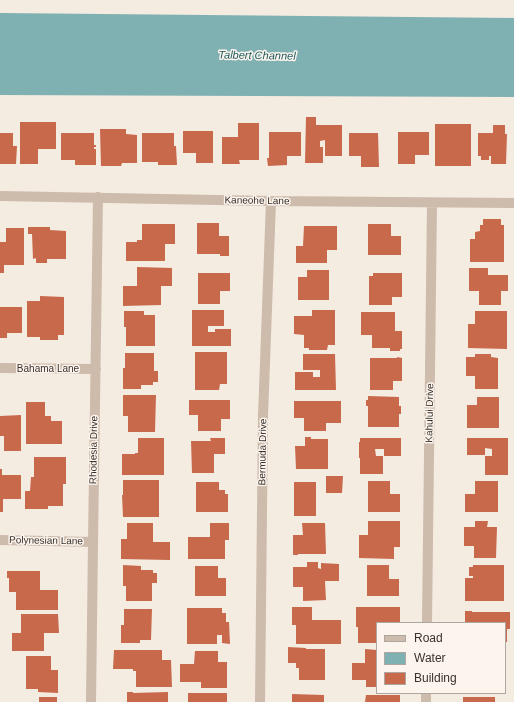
<!DOCTYPE html>
<html>
<head>
<meta charset="utf-8">
<style>
  body { margin:0 }
  #map { position:relative; width:514px; height:702px; overflow:hidden; background:#f4ebe1; font-family:Arial,sans-serif }
  canvas { display:block }
  .legend { position:absolute; left:376px; top:622px; width:130px; height:72px; box-sizing:border-box; background:#fbf5ee; border:1px solid #aea6a0; margin:0; padding:5px 7px; list-style:none; font-size:12px; color:#3b302b }
  .legend li { display:flex; align-items:center; gap:8px; height:20px }
  .legend b { width:20px; border:1px solid #aea6a0 }
</style>
</head>
<body>
<div id="map">
<canvas width="514" height="702"></canvas>
<ul class="legend">
<li><b style="height:5px;background:#cdbbac"></b>Road</li>
<li><b style="height:11px;background:#7fb0b2"></b>Water</li>
<li><b style="height:11px;background:#c8694b"></b>Building</li>
</ul>
</div>
<script>
const g = document.querySelector('canvas').getContext('2d');
g.lineJoin = 'round';
function fillPath(path, color) {
  g.fillStyle = color;
  g.fill(path, 'evenodd');
}
function trace(path, color, width, dash) {
  g.strokeStyle = color;
  g.lineWidth = width;
  g.lineCap = dash ? 'butt' : 'round';
  g.setLineDash(dash || []);
  g.stroke(path);
}
function label(font, color, halo, rows, align = 'center') {
  g.font = font + ' Arial,sans-serif';
  g.lineWidth = 3;
  g.setLineDash([]);
  g.textBaseline = 'middle';
  g.strokeStyle = halo;
  g.fillStyle = color;
  for (const [text, x, y, turn = 0] of rows) {
    g.save();
    g.translate(x, y);
    g.rotate((+turn || 0) * Math.PI / 180);
    g.textAlign = isNaN(turn) ? turn : align;
    if (halo) g.strokeText(text, 0, 0);
    g.fillText(text, 0, 0);
    g.restore();
  }
}
fillPath(new Path2D(`
  M0,13L514,18V97L0,95Z`), '#7fb0b2');
fillPath(new Path2D(`
  M306,117H316V125H342V156H325V140L320,141V147H323V163H305Z
  M20,122H56V149H38V164H20Z
  M238,123H259V160H239L240,164H222V137H238Z
  M435,124H471V166H435Z
  M493,125H505V134H507L506,164H491V156H489V160H481V156H478V133H493Z
  M100,129H126V134L137,135V163H122L121,166H101Z
  M183,131H213V163H196V153H183Z
  M269,132H301V156H287V165L268,166L267,158H269Z
  M398,132H429V155H415V164H398Z
  M0,133H13V146H17L16,164H0Z
  M61,133H94V145H96V147H94V149H96V165H75V160H61Z
  M142,133H174V146H176L177,165H158V162H142Z
  M349,133H378L379,167H361V156H349Z
  M483,219H501V225H504V262H470V239H475V232L480,231V225H483Z
  M197,223H219V236H229V256H220V254H197Z
  M142,224H175V244H165V261H126V242H137V240H142Z
  M368,224H391V236H401V255H368Z
  M304,226H337V250H327V263H296V246H303Z
  M28,227H50V230L66,231V259H47V263H36V258L33,259L32,234H28Z
  M6,228H24V265H4V273H0V242H6Z
  M137,267L172,268V286H161V305L123,306V286H137Z
  M469,268H488V275H508V291H501V305H479V291H469Z
  M307,270H329V300H298V277H307Z
  M198,273H230V291H220V304H198Z
  M373,273H402V297H392V305H369V276H373Z
  M40,296L64,297V335H58V340H40V337H27V301H40Z
  M0,307H22V333H7V338H0Z
  M192,310H224V326H208V332H215V329H231V346H192Z
  M312,310H335V345H328L327,350H309V348H304V335L294,334V316H312Z
  M124,311H144V315H155V346H126V327H124Z
  M475,311H507V349L468,348V324H475Z
  M361,312H395V331H402V349H400V351H390V348H372V335H361Z
  M195,352H227V384H220L219,390H195Z
  M125,353H154V371H158V382H153V385H141V389H123V368H125Z
  M303,354H335L336,390H295V372H313V377H320V370H303Z
  M475,354H491V357L498,358V389H475V376H466V357H475Z
  M397,357L402,358V381H393V390H370V358H397Z
  M123,395H156L155,432H128V416H123Z
  M368,396L399,397V406H401V414H399V427H368V406H366V400H368Z
  M477,397H499V428H467V405H477Z
  M189,400H230V419H221V431H198V415H189Z
  M294,401H341V423H326V431H304V418H294Z
  M26,402H45V416H51V421H62V444H26Z
  M21,415V451H4V436H0V416Z
  M305,437H311V439H328V469H296L295,446H305Z
  M138,438H164V475H122V454H135V453H138Z
  M210,438H225V454H214V473H192L191,441H211Z
  M360,438H401V456H384V449H375L376,456H383V474H360V458H359V442H360Z
  M467,438H508V475H485V456H492V449L485,448V455H467Z
  M34,457H66V484H63V506H48V509H25V491H30L31,477H34Z
  M0,469H2V475H21V499H3V512H0Z
  M326,476H343L342,493H326Z
  M123,480H159V517H123L122,495H123Z
  M368,481H390V494H400V512H368Z
  M475,481H498V512H465V494H475Z
  M196,482H219V490H225V494H228V512H196Z
  M294,482H316V516H294Z
  M368,521H400V547H394V559L359,558V535H368Z
  M475,521H488L487,527H497L496,558H474V546H464V527H475Z
  M127,523H153V542H170V560L121,559V539H127Z
  M210,523H229V540H225V559H188V537H210Z
  M302,523H325L326,554H298V555H293V535H303Z
  M307,562H318V568L321,569V563L339,564V581H325L326,600L303,601V587H293V567H307Z
  M123,565L141,566V570H153V573H157V583H152V601H126V586H123Z
  M367,565H389V579H399V596H367Z
  M473,565H504V601H465V578H473V576H469V567H473Z
  M195,566H218V578H226V596H195Z
  M7,571H40V590H58V610H16V592H9V578H7Z
  M292,607H312V620H341V644H296V625H292Z
  M356,607H400V623H377V643H358V627H356Z
  M187,608H222V613H226V622H229L230,644L222,643V635H217V644H187Z
  M124,609H152L151,640H140V643H121V625H124Z
  M465,611H472V612H510V629H507V642H505V623H465Z
  M21,614H58L59,633H44V651H12V633H21Z
  M288,647L306,648V649H325V680H299V668H296V663H288Z
  M365,649L377,650V687H366V680H352V663H365Z
  M114,650H162V660H171L172,687H136V671H133V669H113Z
  M195,651H218V662H227V688H201V682H180V664H194Z
  M26,656H51V670H58V693L38,692V689H26Z
  M127,692H133V693L168,692V702H127Z
  M188,693H227V702H188Z
  M292,694L324,695V702H292Z
  M366,695H400V702H365Z
  M39,697H57V702H39Z
  M463,697H495V702H463Z`), '#c8694b');
trace(new Path2D(`
  M0,196L271,201L514,203
  M0,368L96,369
  M0,540L93,542
  M427,623L432,203
  M91,702L93,542L98,197
  M260,702L263,416L271,201
  M426,702V693`), '#cdbbac', 10);
label('10px', '#3b302b', '#fbf5ee', [
  ["Kaneohe Lane",257,201,1],
  ["Bahama Lane",48,369],
  ["Kahului Drive",430,413,-89],
  ["Rhodesia Drive",94,450,-89],
  ["Bermuda Drive",263,452,-89],
  ["Polynesian Lane",46,541,1]
]);
label('italic 11px', '#1f5a5e', '#fbf5ee', [
  ["Talbert Channel",257,56,1]
]);
</script>
</body>
</html>
